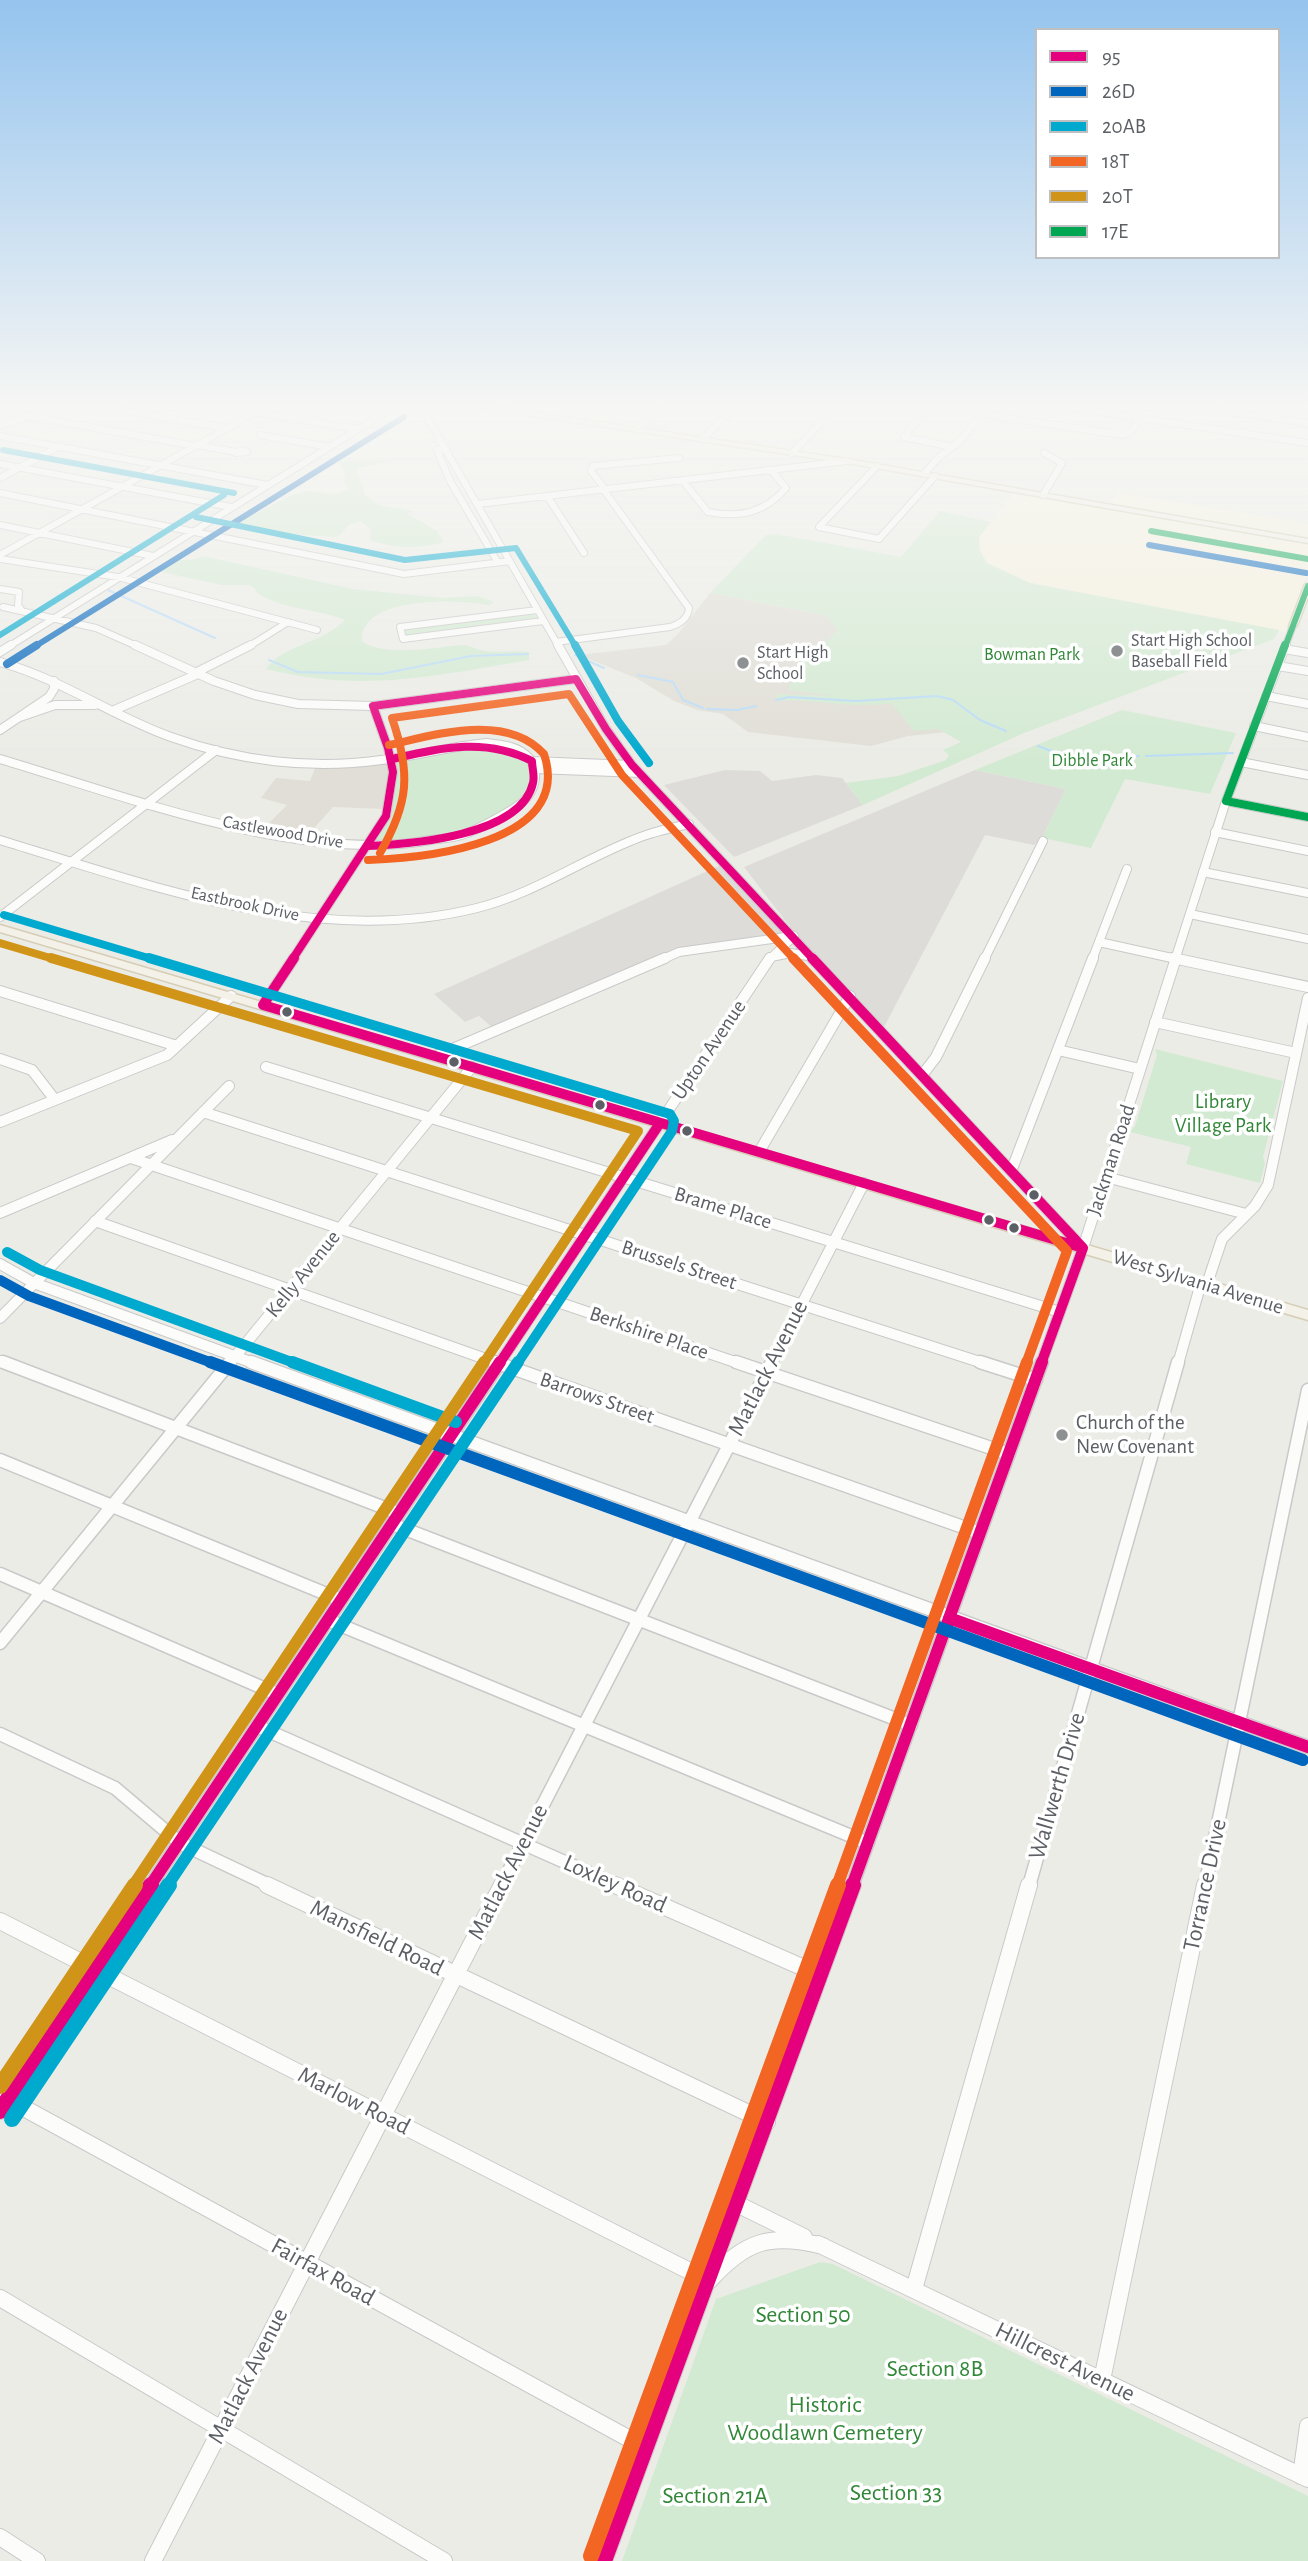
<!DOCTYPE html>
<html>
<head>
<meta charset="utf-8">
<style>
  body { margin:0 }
  #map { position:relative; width:1308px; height:2561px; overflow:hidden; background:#ecece7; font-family:"Alegreya Sans",sans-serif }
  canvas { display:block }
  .legend { position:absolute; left:1035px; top:28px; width:245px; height:231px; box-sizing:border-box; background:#fff; border:2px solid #bebfc1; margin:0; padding:9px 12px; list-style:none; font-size:21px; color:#5c6065 }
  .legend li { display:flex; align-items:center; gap:14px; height:35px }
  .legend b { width:35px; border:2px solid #bebfc1 }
</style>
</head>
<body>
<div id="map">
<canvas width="1308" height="2561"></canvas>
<ul class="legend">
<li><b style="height:9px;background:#e5007d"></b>95</li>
<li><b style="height:9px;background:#0065bd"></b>26D</li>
<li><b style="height:9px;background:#00a9ce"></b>20AB</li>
<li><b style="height:9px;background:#f26522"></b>18T</li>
<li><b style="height:9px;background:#d09419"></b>20T</li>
<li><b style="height:9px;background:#00a651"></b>17E</li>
</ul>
</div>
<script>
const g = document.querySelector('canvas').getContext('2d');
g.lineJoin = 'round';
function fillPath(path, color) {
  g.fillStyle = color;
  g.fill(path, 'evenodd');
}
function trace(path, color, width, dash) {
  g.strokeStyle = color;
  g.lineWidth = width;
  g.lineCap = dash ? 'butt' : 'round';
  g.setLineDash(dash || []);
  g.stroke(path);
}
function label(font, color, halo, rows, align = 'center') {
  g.font = font + ' "Alegreya Sans",sans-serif';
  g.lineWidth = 7;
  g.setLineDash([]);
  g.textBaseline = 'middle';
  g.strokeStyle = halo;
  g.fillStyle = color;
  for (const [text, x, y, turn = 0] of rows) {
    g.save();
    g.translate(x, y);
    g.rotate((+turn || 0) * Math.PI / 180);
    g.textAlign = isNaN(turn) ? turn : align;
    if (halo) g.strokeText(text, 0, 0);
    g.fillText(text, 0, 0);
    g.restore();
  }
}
fillPath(new Path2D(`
  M1118,492L1308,524V571L1285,632L1030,583L987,563L980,551L979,538L1013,493L1105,509Z`), '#f6f2df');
fillPath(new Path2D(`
  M725,770L760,771L772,781L816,775L842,778L863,805L734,857L664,785Z
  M975,770L1066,789L1042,838L1034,845L985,835L884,1027L794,932L744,867Z
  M721,865L785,933L674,950L493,1028L479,1016L465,1022L434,994Z`), '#dddcd8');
fillPath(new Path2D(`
  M710,593L825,615L838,629L893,648L884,671L1008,726L908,736L871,746L748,732L723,714L697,710L674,701L636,678L579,655L666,645L678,634Z
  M388,762L391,783L384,809L333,807L307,836L265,827L287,805L261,798L276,778L310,781L316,766Z`), '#e0ded6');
fillPath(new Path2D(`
  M396,460L357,468C356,478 365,484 364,494L378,505L413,511L407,514L437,531L444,542C418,549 396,549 370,540L371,530L361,521L351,524L337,537L249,532L238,527V521C257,515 293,491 310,491C326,492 335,497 349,489L344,482L346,473L338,463L340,461Z
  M940,511L991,522L979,537L980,551L987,563L1030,583L1279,630L1274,639L1024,733L863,805L846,783L898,776L946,760L949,755L943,750L961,742L938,729L914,731L891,703C852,710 816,698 778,701L776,694L837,696L788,690L802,651L829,640L837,629L825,615L710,593L766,535L776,534L901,557Z
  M203,556L353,589L443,598L477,596L494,602L490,605C461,600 360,594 362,641C382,657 434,648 459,645C470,644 476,650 485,651C499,653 515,650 529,652V660C434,676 362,693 266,669C284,644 322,644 345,620C318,609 288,610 262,596C257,593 255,588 250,585H221L162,572L174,560H191Z
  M534,613L538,620L410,636L406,635L404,630Z
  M1122,710L1236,733L1210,794L1125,779L1091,848L1042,838L1066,789L975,770Z
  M500,746L520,754L532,769V783L523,798L483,826L443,838L374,843C389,814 398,793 396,761L460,747Z
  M1155,1049L1283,1081L1263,1157L1265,1163L1260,1183L1186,1164L1191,1147L1130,1132L1135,1126L1157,1055Z
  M820,2262L833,2264L1308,2496V2561H622L716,2299Z`), '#d3ead2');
trace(new Path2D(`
  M108,590L215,638
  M575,655L604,668
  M269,660L298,672L381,674L471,656L528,654
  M638,675L673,682L683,700L703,708
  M776,700L789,697L856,701L937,696L953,700L980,720L1006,731
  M707,709L737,710L756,706
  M1038,746L1075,760L1139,756
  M1146,756L1233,753`), '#badcf8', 2);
const minorFar4 = new Path2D(`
  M91,405L226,428
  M213,405L357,429
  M420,405L559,647
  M930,405L904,437L953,447
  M1053,405L1308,443
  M1182,405L1308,423
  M512,410L520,405
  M0,411L196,446
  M982,414L1121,435L1130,433L1141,418
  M305,420L331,405
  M574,420L593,405
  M0,426L63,405
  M637,429L666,405
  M260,435L329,447
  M0,436L267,485
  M702,439L738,405
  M197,445L236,452
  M446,449L437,450L450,481L497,561
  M242,450L247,452L236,453Z
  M792,453L838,405
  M0,464L231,507
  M924,474L939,457L959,442L989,405
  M0,478L58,447
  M682,480L708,512C741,518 764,513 786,488L771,470
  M605,489L591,471L593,466L679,458
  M0,493L404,574L510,561
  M1043,495L1062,463L1044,453
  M547,496L584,553
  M478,504L847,461
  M0,525L153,556
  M819,527L879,539L935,476
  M819,527L877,466
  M0,555L269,405
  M0,559L118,577L317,630
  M0,589L19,592L18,605L22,611
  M3,607L96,628L139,647
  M537,610L400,627L403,639L543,621
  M556,642L670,627C680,624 688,619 689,608L603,489
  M8,647L397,405
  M248,647L288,622
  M1285,647L1293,626`);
const minorFar3 = new Path2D(`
  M135,645L214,681L255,695L298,704L373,706L576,679
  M558,645L606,729L632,765L814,960
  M1284,649L1308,653
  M0,652L11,645
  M0,662C61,679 112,716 171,737C238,761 311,770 381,760C417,756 451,746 487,743C498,745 512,745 522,752C545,767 535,796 515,808C500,817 483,827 467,833C456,838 443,838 431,840C301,864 125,796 0,759
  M1278,666L1308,671
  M195,673L251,645
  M1266,696L1308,704
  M112,711L198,674
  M20,717L55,705H95
  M1254,726L1308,737
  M0,730L49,697L54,689V681
  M532,761L632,765
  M1241,762L1308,775
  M535,769L640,773
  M1226,801L1308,817
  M1215,832L1308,851
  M0,840C152,886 317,948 477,908C533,894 580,861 633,840C651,832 670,828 689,824
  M1203,872L1308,893
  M1190,914L1308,939
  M0,917L216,750
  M1099,942L1181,960
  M771,957L791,953L813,957
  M292,960L386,816L393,772L388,748L373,706
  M661,960L679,952L793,936
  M769,960L794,936
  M984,960L1043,841
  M1092,960L1127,869
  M1175,960L1226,801L1286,645`);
const minorFar2 = new Path2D(`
  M812,958L1083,1248
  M1173,958L1308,987
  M0,991L177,1046
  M263,1005L294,958
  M1155,1022L1296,1053
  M1058,1050L1140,1069
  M436,1056L665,958
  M0,1059L32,1070L55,1100
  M266,1067L1060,1312
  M923,1074L936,1057L985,958
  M203,1112L986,1364
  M0,1122L167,1055L231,996
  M759,1152L850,996
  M131,1158L741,1364
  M1012,1169L1093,958
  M1106,1177L1246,1214
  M0,1213L172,1140
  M95,1221L500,1364
  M0,1264L34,1283L256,1364
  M1207,1284L1222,1239L1255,1206L1268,1185L1308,998
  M0,1318L229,1086
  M0,1361L7,1364
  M229,1364L472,1067
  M499,1364L770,958
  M771,1364L864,1183
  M1041,1364L1083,1248L1176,958
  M1178,1364L1201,1283`);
const minorFar1 = new Path2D(`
  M3,1362L398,1513
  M251,1362L1308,1747
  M495,1362L980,1533
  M736,1362L1009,1454
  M980,1362L1036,1380
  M0,1460L341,1600
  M392,1524L911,1725
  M0,1574L277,1694
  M328,1620L868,1843
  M0,1643L230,1362
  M257,1726L619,1886
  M0,1734L115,1788L180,1843L271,1886
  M150,1886L500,1362
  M501,1886L772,1362
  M852,1886L1042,1362
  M1029,1886L1178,1362
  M1205,1886L1308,1390`);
const minor = new Path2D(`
  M267,1885L767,2122
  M615,1885L820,1975
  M0,1921L709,2281C746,2240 770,2233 823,2246
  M0,2095L646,2448
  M0,2111L151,1885
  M737,2204L804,2237
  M818,2244L1308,2479
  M914,2289L1029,1885
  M0,2298L444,2561
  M1102,2380L1205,1885
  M1301,2476L1308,2426
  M0,2537L37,2561
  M153,2561L502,1885
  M604,2561L853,1885`);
const major = new Path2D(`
  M470,405H484L847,459L1308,539V543L847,463L473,407Z
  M1305,584H1308V597L1297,626L1290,628L1289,626Z
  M0,925L1308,1310V1320L0,932Z`);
trace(minorFar4, '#c9c9c9', 8);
trace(minorFar3, '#c9c9c9', 10);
trace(minorFar2, '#c9c9c9', 12);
trace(minorFar1, '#c9c9c9', 15);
trace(minor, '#c9c9c9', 18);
trace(major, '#d5cdb4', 3);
trace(minorFar4, '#fcfcfb', 6);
trace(minorFar3, '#fcfcfb', 8);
trace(minorFar2, '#fcfcfb', 10);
trace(minorFar1, '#fcfcfb', 12);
trace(minor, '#fcfcfb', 16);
fillPath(major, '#f3f1e8');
trace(new Path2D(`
  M368,846C412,844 521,836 533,783C535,776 532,768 532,761C485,737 441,748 392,759
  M292,960L386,816L393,772L388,748L373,706L576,679L606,729L632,765L814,960`), '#e5007d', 8);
trace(new Path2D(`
  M294,958L263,1005L1083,1248L812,958
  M499,1364L660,1123
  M1041,1364L1083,1248`), '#e5007d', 10);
trace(new Path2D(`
  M949,1618L1308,1747
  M150,1886L500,1362
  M852,1886L1042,1362`), '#e5007d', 12);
trace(new Path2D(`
  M0,2111L151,1885
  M604,2561L853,1885`), '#e5007d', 16);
trace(new Path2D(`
  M1149,545L1306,573
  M34,647L404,417`), '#0065bd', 6);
trace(new Path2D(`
  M7,664L37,645`), '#0065bd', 8);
trace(new Path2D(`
  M0,1280L29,1296L215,1364`), '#0065bd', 10);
trace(new Path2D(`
  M210,1362L1303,1760`), '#0065bd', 12);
trace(new Path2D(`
  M3,450L234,493
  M196,517L405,560L516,548L576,647
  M0,635L224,495`), '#00a9ce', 6);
trace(new Path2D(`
  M575,645L618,721L649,763
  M4,915L155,960`), '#00a9ce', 8);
trace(new Path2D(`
  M149,958L670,1114L674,1121L672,1131L517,1364
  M7,1252L40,1270L297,1364`), '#00a9ce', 10);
trace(new Path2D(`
  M292,1362L456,1422
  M167,1886L518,1362`), '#00a9ce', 12);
trace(new Path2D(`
  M12,2119L169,1885`), '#00a9ce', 16);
trace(new Path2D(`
  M380,853C409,803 411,773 392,718L569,694L622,775L795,960
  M368,860C424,858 574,844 544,754C506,712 435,735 389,745`), '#f26522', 8);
trace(new Path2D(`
  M793,958L1067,1251L1026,1364`), '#f26522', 10);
trace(new Path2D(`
  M837,1886L1027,1362`), '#f26522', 12);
trace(new Path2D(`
  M591,2556L838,1885`), '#f26522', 16);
trace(new Path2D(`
  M0,943L57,960`), '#d09419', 8);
trace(new Path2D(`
  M51,958L638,1131L483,1364`), '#d09419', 10);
trace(new Path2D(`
  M133,1886L484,1362`), '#d09419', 12);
trace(new Path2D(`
  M0,2086L135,1885`), '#d09419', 16);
trace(new Path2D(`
  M1151,531L1308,559
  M1285,647L1308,586`), '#00a651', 6);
trace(new Path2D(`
  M1226,801L1285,645
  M1226,801L1308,817`), '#00a651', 8);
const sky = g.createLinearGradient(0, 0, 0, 763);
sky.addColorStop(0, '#95c4ee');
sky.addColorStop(0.53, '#f6f6f4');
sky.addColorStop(1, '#f6f6f400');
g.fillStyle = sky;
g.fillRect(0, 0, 1308, 763);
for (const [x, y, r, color] of [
  [1117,651,7,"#8e9192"],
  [743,663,7,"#8e9192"],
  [287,1012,6,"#5c6065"],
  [454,1062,6,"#5c6065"],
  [600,1105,6,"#5c6065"],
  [687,1131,6,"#5c6065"],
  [1034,1195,6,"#5c6065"],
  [989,1220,6,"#5c6065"],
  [1014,1228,6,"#5c6065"],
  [1062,1435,7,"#8e9192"]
]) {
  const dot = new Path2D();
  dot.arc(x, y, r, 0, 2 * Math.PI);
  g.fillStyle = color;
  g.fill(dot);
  trace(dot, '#fff', 2.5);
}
label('18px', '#5c6065', '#fff', [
  ["Start High School",1131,641],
  ["Baseball Field",1131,662],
  ["Start High",757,653],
  ["School",757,674]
], 'left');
label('18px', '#318737', '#fff', [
  ["Bowman Park",1032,655],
  ["Dibble Park",1092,761]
]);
label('18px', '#5c6065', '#fff', [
  ["Castlewood Drive",283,832,10],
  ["Eastbrook Drive",245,904,12]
]);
label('21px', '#5c6065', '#fff', [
  ["Upton Avenue",709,1050,-56],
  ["Jackman Road",1111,1160,-72],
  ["Brame Place",723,1208,17],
  ["Brussels Street",679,1265,18],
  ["Kelly Avenue",303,1274,-51],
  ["West Sylvania Avenue",1198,1282,17],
  ["Berkshire Place",649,1333,19],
  ["Barrows Street",597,1398,19]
]);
label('21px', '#318737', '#fff', [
  ["Library",1223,1102],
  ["Village Park",1223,1126]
]);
label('21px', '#5c6065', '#fff', [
  ["Church of the",1076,1423],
  ["New Covenant",1076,1447]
], 'left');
label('24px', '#5c6065', '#fff', [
  ["Matlack Avenue",768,1368,-63],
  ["Wallwerth Drive",1057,1786,-74],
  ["Matlack Avenue",508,1872,-63],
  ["Loxley Road",615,1884,24],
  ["Torrance Drive",1205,1885,-78],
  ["Mansfield Road",377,1938,26],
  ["Marlow Road",354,2101,27],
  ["Fairfax Road",323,2272,29],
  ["Hillcrest Avenue",1065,2362,26],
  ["Matlack Avenue",248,2376,-63]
]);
label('24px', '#318737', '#fff', [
  ["Section 50",803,2315],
  ["Section 8B",935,2369],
  ["Historic",825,2405],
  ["Woodlawn Cemetery",825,2433],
  ["Section 33",896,2493],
  ["Section 21A",715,2496]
]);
</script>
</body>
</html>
